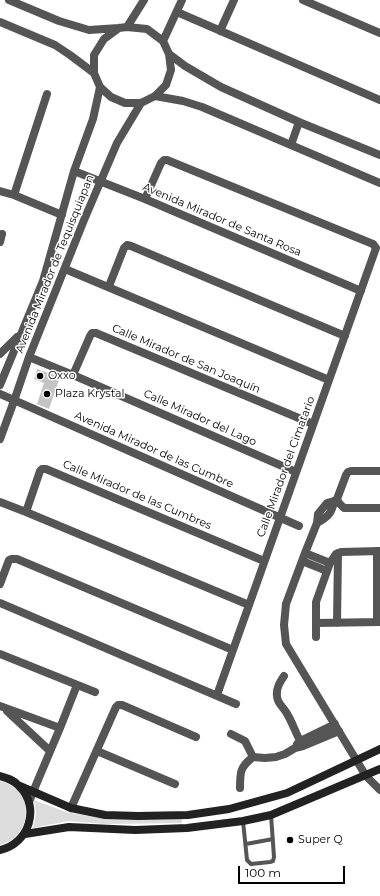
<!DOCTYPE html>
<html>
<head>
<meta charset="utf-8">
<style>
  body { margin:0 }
  #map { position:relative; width:380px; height:896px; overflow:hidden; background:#fff; font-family:Montserrat,sans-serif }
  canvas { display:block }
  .scale { position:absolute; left:238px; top:866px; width:107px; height:18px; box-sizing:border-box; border:2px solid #000; border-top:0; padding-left:5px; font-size:12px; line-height:14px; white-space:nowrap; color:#000; -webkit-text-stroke:3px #fff; paint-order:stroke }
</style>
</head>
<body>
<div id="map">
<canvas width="380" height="896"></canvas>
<div class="scale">100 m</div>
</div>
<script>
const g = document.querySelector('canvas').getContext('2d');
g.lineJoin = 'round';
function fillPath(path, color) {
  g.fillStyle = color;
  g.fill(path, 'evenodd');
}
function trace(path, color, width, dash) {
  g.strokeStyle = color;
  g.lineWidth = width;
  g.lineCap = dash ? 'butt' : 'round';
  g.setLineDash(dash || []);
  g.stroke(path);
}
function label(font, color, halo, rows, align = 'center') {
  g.font = font + ' Montserrat,sans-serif';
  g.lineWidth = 3;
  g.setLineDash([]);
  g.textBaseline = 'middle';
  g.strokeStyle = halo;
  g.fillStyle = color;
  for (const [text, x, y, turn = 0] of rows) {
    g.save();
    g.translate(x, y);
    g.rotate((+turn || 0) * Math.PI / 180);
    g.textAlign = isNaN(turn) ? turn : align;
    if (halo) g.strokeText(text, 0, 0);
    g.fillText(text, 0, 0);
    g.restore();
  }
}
fillPath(new Path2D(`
  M0,781C7,783 14,786 19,792C34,811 23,840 0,845Z
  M34,800L66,812L105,819L137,820L182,819V823L105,824L68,821L33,828L36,813Z`), '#dcdcdc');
fillPath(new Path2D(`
  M37,369L60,377L49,409L37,404L44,383L34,379Z`), '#c4c4c4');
trace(new Path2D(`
  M243,821L247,860L251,864L270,862L273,861L274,857L271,815
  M246,844L273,839`), '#555', 4);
trace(new Path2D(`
  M9,0L59,21L89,30L119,28L127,27L147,29L163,41L169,54L171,70L166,85L155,96L141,103H125L111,97L100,87L94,73V55L104,39L119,28
  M303,0L380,33
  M177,12L380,100
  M0,22L55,45L70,55L94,73
  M127,27L144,0
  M220,31L234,0
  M163,41L182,0
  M169,54L185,66L221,87L299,122L380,155
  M155,96L183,101L202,107L380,183
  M291,145L299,122
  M74,171L145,199L361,291
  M0,191L14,195L62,215
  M14,195L47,94
  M145,199L161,163L164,160H167L373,244L376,248L217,695
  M0,242L2,234
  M65,269L329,380
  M109,286L124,248L127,245L131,246L345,336
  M0,354L17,337
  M29,357L73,375L296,472
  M73,375L90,336L92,333H96L313,424
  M0,385L43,281L74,171L93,119L100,87
  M0,394L299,526
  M0,439L14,401L29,357L84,220L117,143L141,103
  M380,471H351L348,472L346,475L337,499L334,501L327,503L318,514L317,523L305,553L286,604L284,625L286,644L366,776L380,790
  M337,499L339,503L344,508H380
  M0,502L26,512L249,605
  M26,512L40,471L42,469H46L264,561
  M317,523C328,517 332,513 334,501
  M305,553L330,563
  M302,561L327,571
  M0,584L9,560L11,559H17L233,650
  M0,603L236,704
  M377,622V551
  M316,623L380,622
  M337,623L338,553
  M316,637V602L330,563L336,554L341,552L380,551
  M0,654L95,692
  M284,676C280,682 276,688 277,696C277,703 283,707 286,712C293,723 296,735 303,746
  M0,706L60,728
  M7,711L50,751
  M231,734L245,741L253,757C240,767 240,772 240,788
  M297,744L300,741L335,724
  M97,751L175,784
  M253,757L265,758L276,757L285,754L295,748L303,746L339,731
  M29,802L38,780L60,728L77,685
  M71,808L116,707L118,705H122L196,737`), '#555', 8);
trace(new Path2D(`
  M0,776C7,778 14,780 19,786C41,807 29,844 0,850
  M20,786L71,808L105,815L138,816L188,815L229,809L287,793L380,749
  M25,834L69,827L135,830L187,828L243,821L271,815L380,769`), '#222', 8);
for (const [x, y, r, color] of [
  [40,376,4,"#000"],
  [47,394,4,"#000"],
  [290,840,4,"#000"]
]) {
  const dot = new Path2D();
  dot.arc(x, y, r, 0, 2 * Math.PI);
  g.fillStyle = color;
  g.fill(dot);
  trace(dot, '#fff', 1.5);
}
label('11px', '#000', '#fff', [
  ["Avenida Mirador de Santa Rosa",222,220,23],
  ["Avenida Mirador de Tequisquiapan",55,264,-68],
  ["Calle Mirador de San Joaquín",186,359,23],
  ["Calle Mirador del Lago",200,418,24],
  ["Avenida Mirador de las Cumbre",154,450,24],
  ["Calle Mirador del Cimatario",286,467,-70],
  ["Calle Mirador de las Cumbres",137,495,23]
]);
label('11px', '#000', '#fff', [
  ["Oxxo",48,376],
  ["Plaza Krystal",55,394],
  ["Super Q",298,840]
], 'left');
</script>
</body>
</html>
